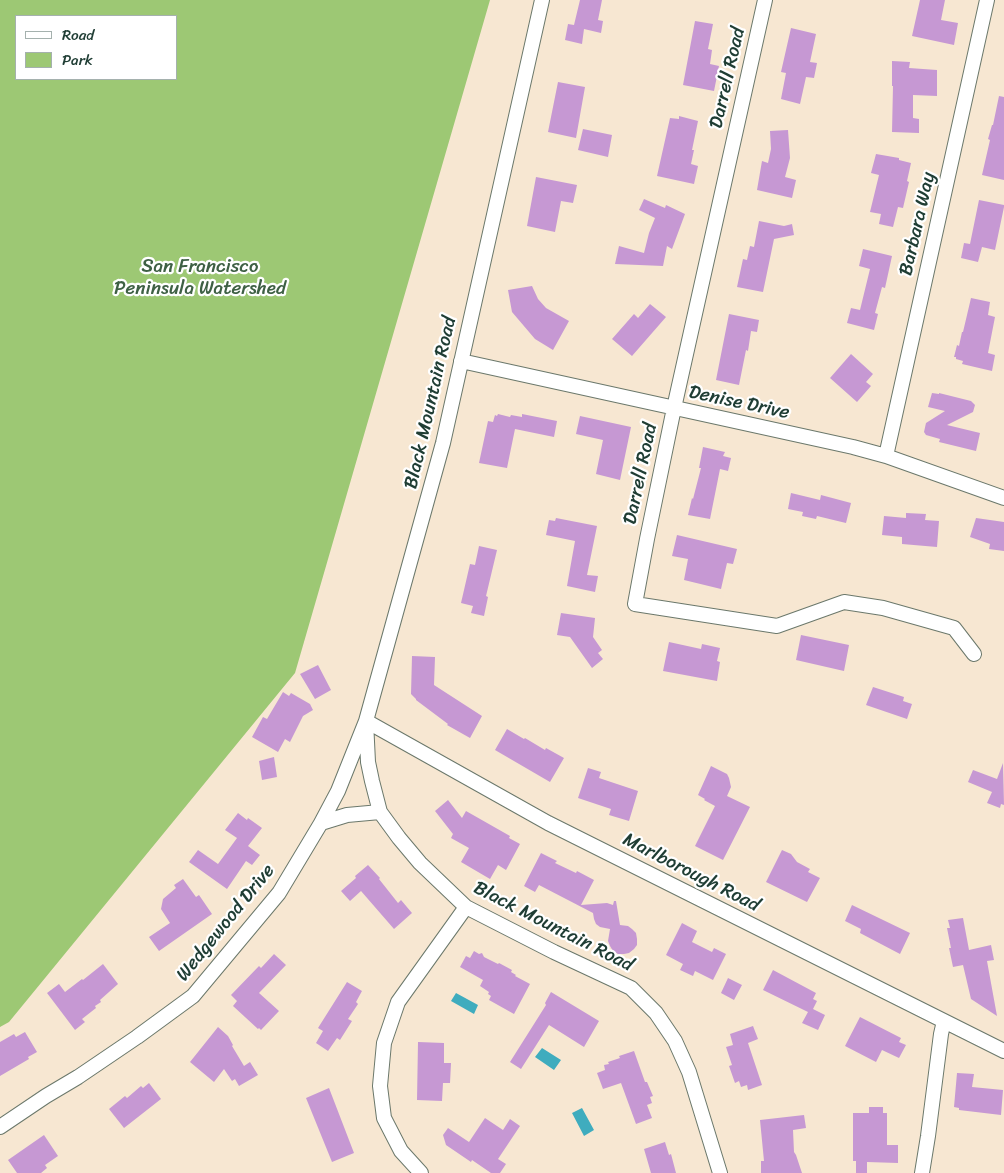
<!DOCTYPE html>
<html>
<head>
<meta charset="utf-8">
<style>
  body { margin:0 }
  #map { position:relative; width:1004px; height:1173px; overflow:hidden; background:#f7e7d2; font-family:Sriracha,sans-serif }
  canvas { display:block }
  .legend { position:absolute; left:15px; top:15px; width:162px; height:65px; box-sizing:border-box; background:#fff; border:1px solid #a5b1ae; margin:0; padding:6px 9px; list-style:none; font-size:15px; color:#1f3d34 }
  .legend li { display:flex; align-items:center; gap:10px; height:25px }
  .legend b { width:25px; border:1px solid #a5b1ae }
</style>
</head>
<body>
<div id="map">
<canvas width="1004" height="1173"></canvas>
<ul class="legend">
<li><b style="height:6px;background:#fff"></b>Road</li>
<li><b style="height:14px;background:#9dc874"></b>Park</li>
</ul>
</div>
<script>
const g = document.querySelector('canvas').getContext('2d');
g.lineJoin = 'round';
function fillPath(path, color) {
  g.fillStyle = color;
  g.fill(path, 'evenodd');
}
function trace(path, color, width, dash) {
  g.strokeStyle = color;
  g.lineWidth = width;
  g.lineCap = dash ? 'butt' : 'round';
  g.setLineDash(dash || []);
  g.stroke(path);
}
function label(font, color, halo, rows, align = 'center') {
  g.font = font + ' Sriracha,sans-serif';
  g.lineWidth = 4.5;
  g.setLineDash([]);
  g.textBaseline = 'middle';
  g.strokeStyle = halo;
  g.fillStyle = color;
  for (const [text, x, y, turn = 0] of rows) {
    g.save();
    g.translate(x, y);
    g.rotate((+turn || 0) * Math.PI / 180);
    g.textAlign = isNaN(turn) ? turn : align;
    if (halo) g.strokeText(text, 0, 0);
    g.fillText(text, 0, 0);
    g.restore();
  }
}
fillPath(new Path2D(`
  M0,0H490L295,673L9,1022L0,1027ZM16,16H176V79H16Z`), '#9dc874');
fillPath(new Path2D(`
  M456,993L478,1005L474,1014L451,1001Z
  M542,1048L561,1060L554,1070L535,1057Z
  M582,1108L594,1130L584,1136L572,1113Z`), '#3facbe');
fillPath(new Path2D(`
  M580,0H602L598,20L603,21L601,33L584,29L582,44L565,40L568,24L574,25Z
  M920,0H945L941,20L958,23L954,45L912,36Z
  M695,21L713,24L708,49L712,50L710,64L719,66L714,91L683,85Z
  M791,28L816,34L810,62L817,63L814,78L806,77L800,104L781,99L786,73L781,72Z
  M892,61L910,62L909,68L937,70V96L913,95V118L919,119V133L892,132L893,86H892Z
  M558,82L585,87L576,138L548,132Z
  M999,96L1004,97V180L982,175L990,140L988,139L992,125H993Z
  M679,116L698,121L692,150H694L691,164L698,166L694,184L657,176L670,118L679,119Z
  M583,129L612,135L608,157L578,150Z
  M788,130L790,158L785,177L796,180L792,198L757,190L762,161L768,163L771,149L770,131Z
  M876,154L899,158V160L911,163L907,181L909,182L903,208L898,207L893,227L879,224L881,214L870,212L879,175L871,173Z
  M536,177L577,185L573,203L561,201L555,232L527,226Z
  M644,199L665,208L666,205L685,214L672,249L667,246L663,266L615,264L619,246L644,253L649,233L655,218L639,210Z
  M979,200L1004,205V207L995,250L982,247L978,262L961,258L964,243L970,244Z
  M759,221L784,226L792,224L794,235L774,239L763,292L737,287L743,259L747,260L750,246L754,247Z
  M863,249L892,256L885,288L882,287L875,313L878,314L874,330L847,323L851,308L860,310L870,269L859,266Z
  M532,286L538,299L546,308L569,321L553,350L535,339L512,312L508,290Z
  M971,298L990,302L988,315L995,317L988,353L995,355L992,371L962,364L963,361L956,359V357H954L957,345L959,346L962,332H963Z
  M650,304L666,317L632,356L612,339L634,314L638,318Z
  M729,314L759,320L757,332L751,331L748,351L746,350L739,385L716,380Z
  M851,354L873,374L866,382L871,386L857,402L830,378Z
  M932,393L939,394V393L971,401L975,405L973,412L947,425L980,433L976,451L939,442L940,439L926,435L924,432L926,423L945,411L928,407Z
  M498,414L510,417L511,415L522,417V414L557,421L554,437L515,429L507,468L479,463L488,421L493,422L495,415L497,416Z
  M580,416L631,427L620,480L596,474L603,440L576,434Z
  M703,447L725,452L723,456L731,458L728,471L720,469L710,519L688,515L692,498L693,499L701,468H699Z
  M791,493L820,500L821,495L851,503L846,523L817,516L816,519L802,516L803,512L788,509Z
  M906,513L926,514L925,520L939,521L937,547L902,544V537L882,535L884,516L906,518Z
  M556,518L597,526L587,575L598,576L595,592L567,586L575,541L546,535L549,520L555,521Z
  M976,518L1004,522V551L989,549L990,544L970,537Z
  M677,535L737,549L733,564L727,563L721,589L684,580L688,559L672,556Z
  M479,546L497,550L486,596L488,597L484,616L471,613L473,606L461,603L470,564L475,565Z
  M561,613L595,618L593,637L602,650L598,653L603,659L592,668L570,637L557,635Z
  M801,635L849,645L844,671L796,660Z
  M669,642L701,649L702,644L720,648L717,661L720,662L717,681L663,671Z
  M412,656L435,657L434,685L482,716L470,738L447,725L448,724L416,700V699L411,694Z
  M318,665L331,690L315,699L300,674Z
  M873,687L904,697L903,701L912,704L907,719L866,705Z
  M283,692L289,696L291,693L310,704L313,710L303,716L290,742L285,739L278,752L252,737L263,717L267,719Z
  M507,729L524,739L525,738L545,750L546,748L564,758L550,782L495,750Z
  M274,757L277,777L262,780L259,761Z
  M1003,763L1004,805L1001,804L1000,808L987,803L992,792L968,782L973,770L997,779Z
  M711,766L727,774L729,778L731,787L727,796L750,807L723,860L695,846L715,806L704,800L705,799L698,795Z
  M588,768L601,772L599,778L638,791L629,821L609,815L611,809L578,798Z
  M448,800L462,818L466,811L510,836L509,838L520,844L506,870L498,865L490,879L461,862L469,848L451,838L453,834L435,811Z
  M238,813L247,820L248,818L262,828L248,846L260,855L252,865L246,861L227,889L189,862L198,850L218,864L237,838L225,830Z
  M782,850L791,854L797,862L810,869L808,872L820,878L807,902L766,882Z
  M541,853L557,861L555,863L576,873L577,871L594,880L581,905L607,903L613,905L614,901H616L620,925L628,926L632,929L636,933L637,939V945L634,949L629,953L624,954H618L613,951L610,946L608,941L610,929L600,927L596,924L594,919L593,913L539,885L535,892L524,886Z
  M368,865L380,878L379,879L398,903L401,900L412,913L394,929L361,891L350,901L341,891L356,878L355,876Z
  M183,879L196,897L199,895L212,914L159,951L149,937L170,923L161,909L163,899L176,888L174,885Z
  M852,905L910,933L900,954L860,933L861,929L845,921Z
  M963,918L969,950L991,945L994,960L987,961L997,1016L971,999L963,965L953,967L949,948H951L947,928H950L948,920Z
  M682,923L697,931L692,942L712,952L714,948L726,954L713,980L695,971L693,976L680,970L683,964L666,955Z
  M474,951L479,954L482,953L484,957L498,964L499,963L512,970L511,972L516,975L515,976L530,984L514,1014L489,1000L491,996L488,994L489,992L480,986L483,980L460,967L466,956L470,958Z
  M274,954L286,965L259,993L279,1011L261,1030L259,1028L258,1029L233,1006L237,1001L231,995L259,966L261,968Z
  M103,964L118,984L100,1000L101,1002L95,1006L96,1008L82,1019L85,1022L75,1030L47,993L59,984L65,992L82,979L83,980Z
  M773,970L816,993L813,999L817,1001L813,1009L825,1015L818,1030L802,1023L808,1012L763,990Z
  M728,978L742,985L734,1000L721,993Z
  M347,982L362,991L356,1002L358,1004L348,1019L352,1021L340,1040L337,1038L328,1051L316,1043L323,1031L318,1028Z
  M551,992L599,1021L584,1047L549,1025L521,1069L510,1062L546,1005L545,1003Z
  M860,1017L901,1038L899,1042L906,1045L899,1058L882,1050L876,1062L845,1046Z
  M753,1026L758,1039L748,1043L762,1085L748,1090L747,1085L741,1087L739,1081L735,1083L729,1066L732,1065L726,1047L733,1045L730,1034Z
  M218,1027L228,1036L233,1045L232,1046L244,1066L250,1062L258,1075L239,1086L235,1079L232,1081L224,1069L214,1082L190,1062Z
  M25,1032L37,1052L28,1057L29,1059L0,1076V1042L14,1034L16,1037Z
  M418,1042L444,1043V1063H451L450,1083H443L442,1101L417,1100Z
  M634,1051L645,1082H647L653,1096L650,1097L652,1103L647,1105L652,1118L636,1124L621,1083L603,1089L597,1073L605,1070L604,1065L609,1064L608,1062L620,1058L619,1056Z
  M957,1073L974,1074L972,1087L1003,1090L1001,1115L959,1110V1108L954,1107Z
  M149,1083L161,1099L124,1128L109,1109L125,1096L127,1098L141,1086L143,1088Z
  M329,1088L354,1153L332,1162L306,1098Z
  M869,1107H883V1113H887V1145H898V1163L867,1162V1173H856V1161H853V1113H869Z
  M804,1115L806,1128L793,1130L794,1152L796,1155L802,1173H761V1161H764L760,1120Z
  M485,1118L503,1130L510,1119L520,1126L498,1159L506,1164L500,1173H491L472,1160L471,1162L446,1145L443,1135L448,1128L469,1142Z
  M44,1135L58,1156L45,1165L47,1168L41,1173H17L8,1160Z
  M665,1142L669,1155L671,1154L676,1173H651L644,1149Z`), '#c698d3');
const minor = new Path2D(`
  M542,0L443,443L366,721L368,762L372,781L380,812L399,838L420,863L466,907L554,952L631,988L656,1013L675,1041L689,1072L720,1173
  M765,0L674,408L647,539L635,604L777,626L844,602L883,608L954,628L974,654
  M461,361L853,447L886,456L1004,498
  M886,456L987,0
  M321,823L347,815L380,812
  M0,1127L46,1096L78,1077L137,1037L193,996L279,893L321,823L338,791L366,721L548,823L1004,1051
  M421,1173L401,1151L384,1118L380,1086L384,1043L398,1002L466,907
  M922,1173L928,1136L941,1034L944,1021`);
trace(minor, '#6b786b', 16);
trace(minor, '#fff', 14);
label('19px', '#1f3d34', '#fff', [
  ["Darrell Road",728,78,-77],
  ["Barbara Way",918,224,-77],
  ["Black Mountain Road",431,403,-77],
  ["Denise Drive",739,403,12],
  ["Darrell Road",641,474,-78],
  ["Marlborough Road",691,873,27],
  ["Wedgewood Drive",226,923,-51],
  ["Black Mountain Road",553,927,27]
]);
label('19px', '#3e6044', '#fff', [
  ["San Francisco",200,267],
  ["Peninsula Watershed",200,289]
]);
</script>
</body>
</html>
